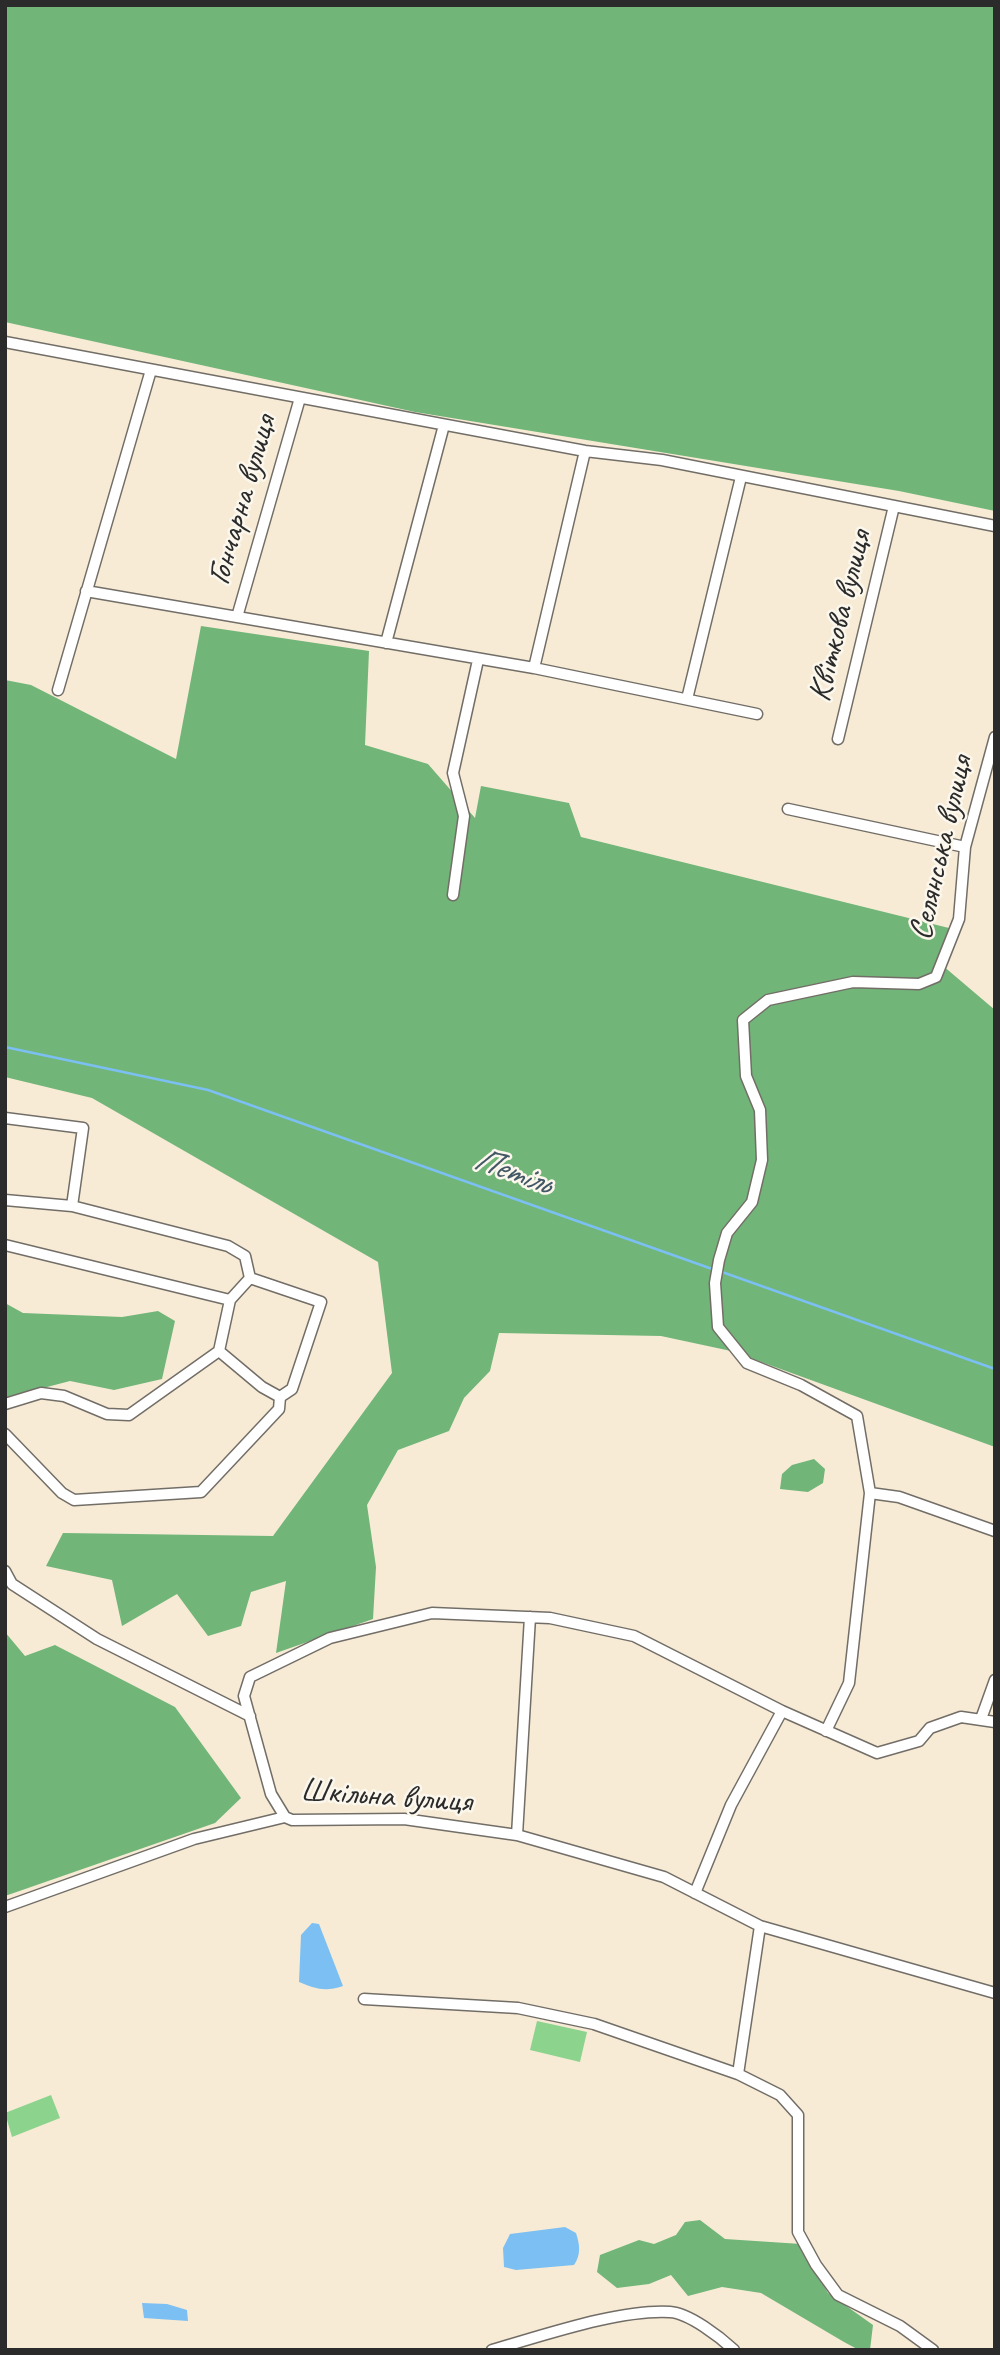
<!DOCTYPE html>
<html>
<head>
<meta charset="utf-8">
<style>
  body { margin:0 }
  #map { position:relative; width:1000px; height:2355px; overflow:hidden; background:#f7ebd6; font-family:Caveat,sans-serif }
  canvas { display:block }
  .frame { position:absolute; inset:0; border:7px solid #2b2b2b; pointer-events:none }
</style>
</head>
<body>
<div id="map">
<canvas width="1000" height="2355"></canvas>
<div class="frame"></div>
</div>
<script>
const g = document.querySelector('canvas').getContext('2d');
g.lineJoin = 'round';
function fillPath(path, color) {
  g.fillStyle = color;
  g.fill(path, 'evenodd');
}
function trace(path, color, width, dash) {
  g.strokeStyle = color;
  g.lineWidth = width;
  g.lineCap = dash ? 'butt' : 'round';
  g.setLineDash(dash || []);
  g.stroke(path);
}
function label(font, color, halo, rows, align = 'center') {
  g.font = font + ' Caveat,sans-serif';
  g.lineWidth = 5;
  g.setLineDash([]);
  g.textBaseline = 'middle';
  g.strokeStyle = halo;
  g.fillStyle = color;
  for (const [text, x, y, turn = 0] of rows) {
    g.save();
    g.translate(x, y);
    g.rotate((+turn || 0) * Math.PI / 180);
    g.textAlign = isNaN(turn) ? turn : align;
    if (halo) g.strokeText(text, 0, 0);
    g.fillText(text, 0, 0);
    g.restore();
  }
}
fillPath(new Path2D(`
  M537,2021L587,2032L580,2062L530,2050Z
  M51,2095L60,2118L12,2137L5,2113Z`), '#8cd38d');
fillPath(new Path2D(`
  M5,5H995V511L899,491L415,412L5,322Z
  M201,626L369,651L365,745L428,764L475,818L481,786L569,803L581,837L953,929L942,965L995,1010V1447L731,1351L661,1336L499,1333L490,1371L464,1398L449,1431L398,1450L367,1505L376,1567L373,1619L276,1653L286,1581L251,1592L241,1626L208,1636L177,1594L122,1626L112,1580L46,1566L63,1533L273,1536L392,1373L378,1262L92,1098L5,1077V680L31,685L176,759Z
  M5,1303L23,1313L122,1317L158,1311L175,1321L162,1379L114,1390L70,1381L5,1398Z
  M814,1459L825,1469L823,1483L808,1492L780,1489L782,1474L792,1465Z
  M5,1632L25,1656L55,1645L175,1707L241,1798L215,1823L5,1896Z
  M700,2220L725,2239L801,2244L828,2293L873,2325L870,2350H859L844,2342L761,2293L722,2287L688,2296L671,2275L649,2284L617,2288L597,2272L600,2255L639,2240L654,2244L676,2235L685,2222Z`), '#71b578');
fillPath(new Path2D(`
  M312,1923L319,1924L343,1986C325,1992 316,1989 299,1982L301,1935Z
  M565,2227L576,2233C580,2245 581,2255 574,2265L516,2270L504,2267L503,2248L510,2234Z
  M142,2303L167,2304L187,2310L188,2321L144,2318Z`), '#7cbff2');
trace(new Path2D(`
  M5,1047L208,1090L715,1270
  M722,1272L995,1369`), '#7cbff2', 2.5);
const minor = new Path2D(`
  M5,342L585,451L662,460L995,526
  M86,591L534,668L757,714
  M237,617L300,398
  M386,643L444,425
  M534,668L585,451
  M58,690L151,370
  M687,699L741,477
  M838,739L894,506
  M788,809L965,847
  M453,895L464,816L453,773L478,660
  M5,1118L83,1128L72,1206L5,1200
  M72,1206L228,1246L245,1256L250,1278L230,1300
  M5,1245L230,1300L219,1351L262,1387L280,1397L279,1409L201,1492L74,1500L62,1493L5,1434
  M250,1278L321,1302L292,1389L280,1397
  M5,1404L41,1393L64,1396L107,1414L129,1415L219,1351
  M870,1493L899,1497L995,1531
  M5,1571L12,1584L97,1639L250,1716
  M981,1719L995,1680
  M826,1731L849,1683L870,1493L857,1416L801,1385L747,1363L718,1327L715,1283L719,1260L727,1233L752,1202L762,1160L760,1110L746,1076L743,1020L768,1000L853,982L919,984L936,977L959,919L965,847L995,737
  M285,1817L271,1794L244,1696L250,1677L330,1638L432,1613L550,1618L634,1636L782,1711
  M517,1835L530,1617
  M695,1893L731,1805L782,1711L877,1753L919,1741L930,1728L961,1717L995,1722
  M5,1907L194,1839L285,1817L292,1820L404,1819L517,1835L664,1877L760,1926L995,1993
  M364,1999L518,2008L594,2024L738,2074L760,1926
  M738,2074L780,2095L798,2115V2232L816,2265L838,2295L900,2326L933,2350
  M492,2350C542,2336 619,2309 670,2312C689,2313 720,2337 734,2350`);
trace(minor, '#726e67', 13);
trace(minor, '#fff', 10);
label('33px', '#2b2b2b', '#fbf7ec', [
  ["Гончарна вулиця",243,500,-74],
  ["Квіткова вулиця",841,616,-76],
  ["Селянська вулиця",942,848,-77],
  ["Шкільна вулиця",386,1797,4]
]);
label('italic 35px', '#435767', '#fbf7ec', [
  ["Петіль",512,1172,20]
]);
</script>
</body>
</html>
